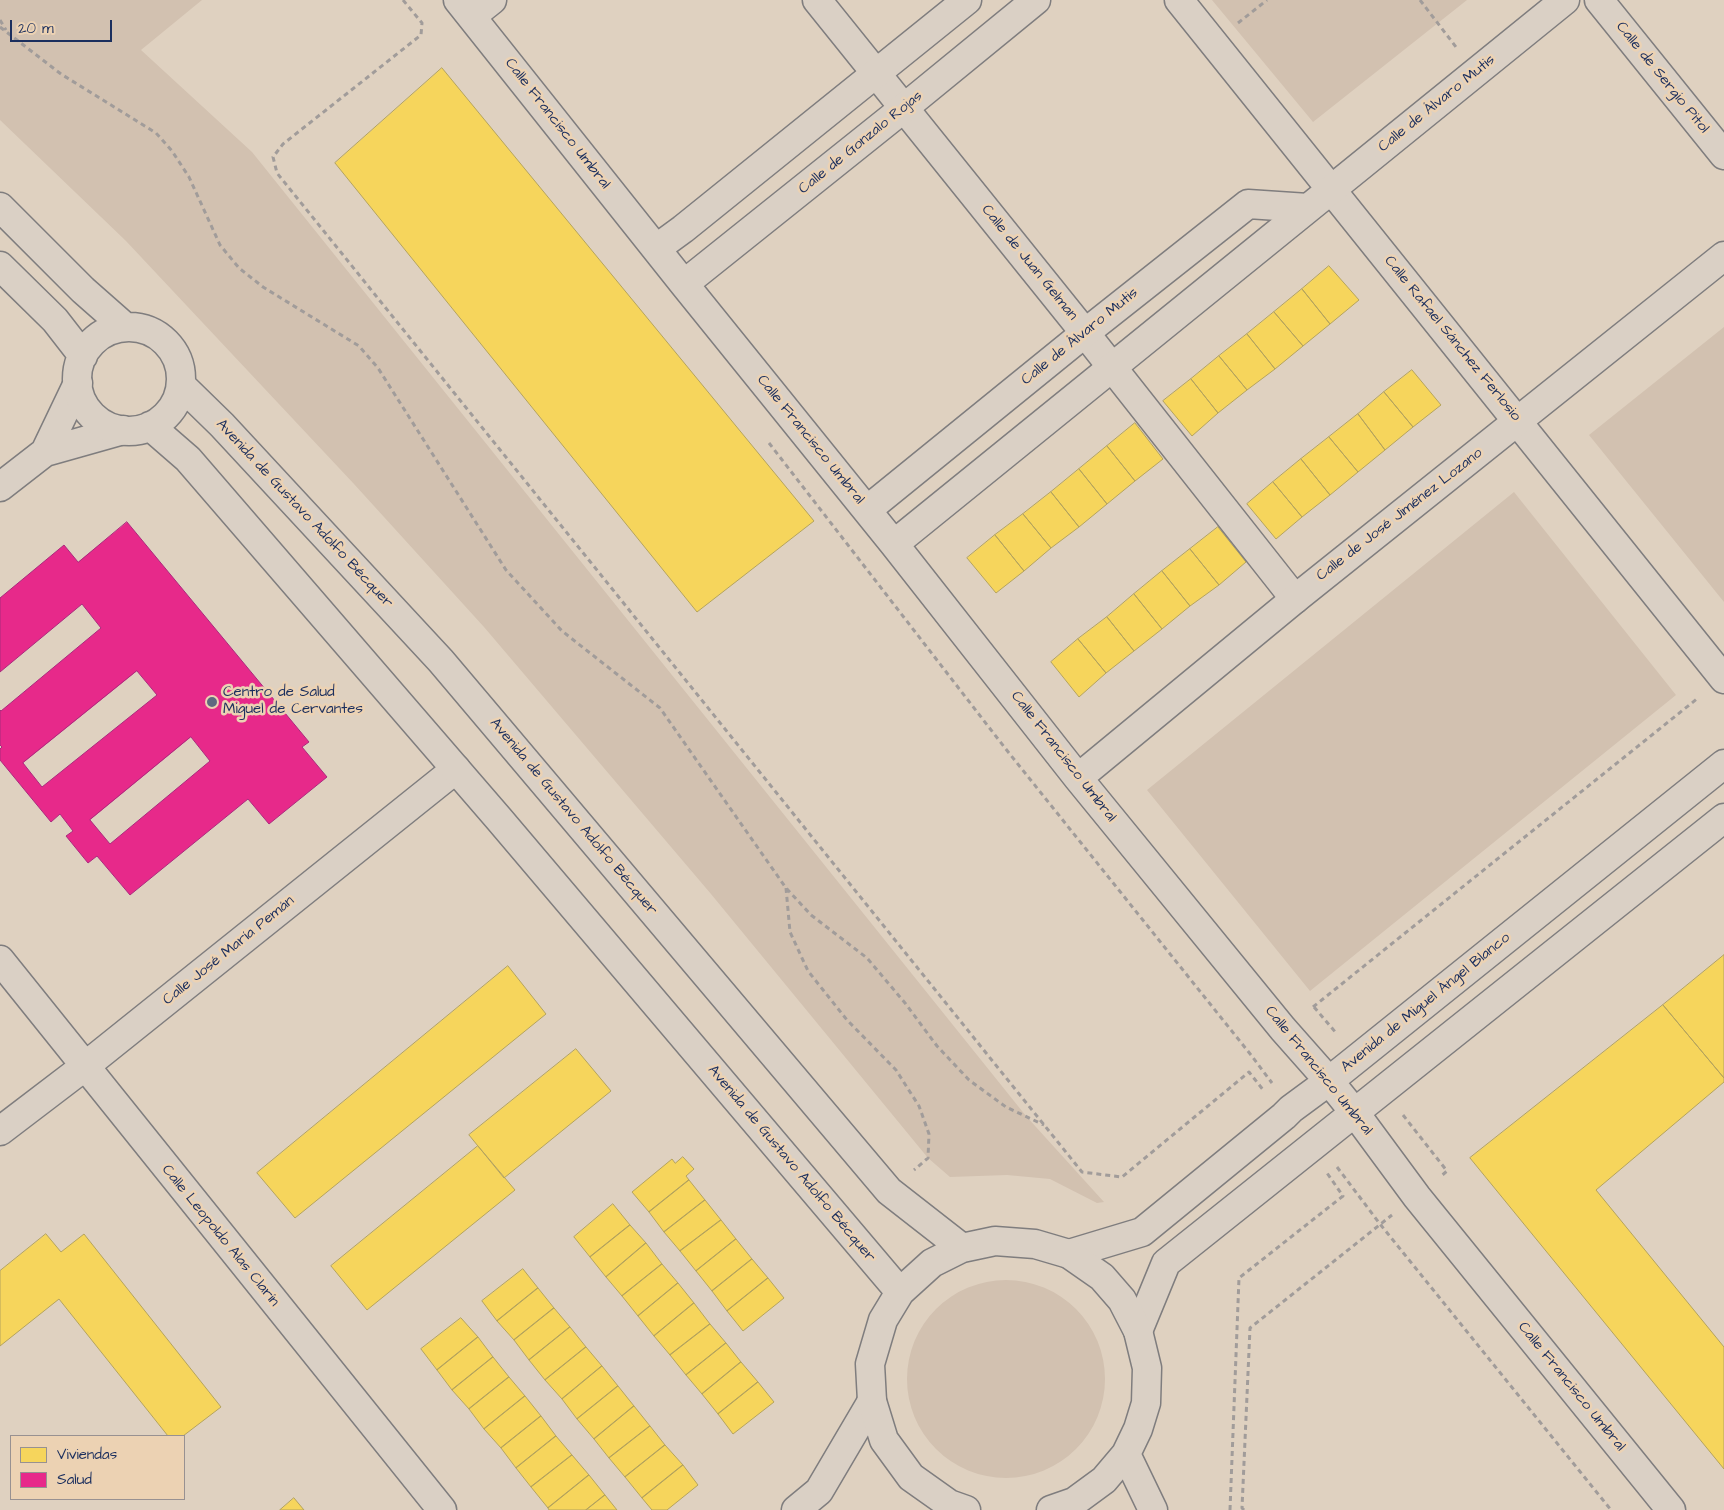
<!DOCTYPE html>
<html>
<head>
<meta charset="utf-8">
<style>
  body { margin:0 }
  #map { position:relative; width:1724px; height:1510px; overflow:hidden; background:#dfd1c0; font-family:"Architects Daughter",sans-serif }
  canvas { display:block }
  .legend { position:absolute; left:10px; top:1435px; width:175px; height:65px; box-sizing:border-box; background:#ecd2b3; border:1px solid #989191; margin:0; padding:6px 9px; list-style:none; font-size:15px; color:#1b2f5e }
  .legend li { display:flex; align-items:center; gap:10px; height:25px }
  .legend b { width:25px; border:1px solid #989191 }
  .scale { position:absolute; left:10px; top:20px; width:102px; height:22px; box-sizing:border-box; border:2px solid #1b2f5e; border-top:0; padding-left:6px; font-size:15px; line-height:18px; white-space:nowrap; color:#1b2f5e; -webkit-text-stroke:4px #ecd2b3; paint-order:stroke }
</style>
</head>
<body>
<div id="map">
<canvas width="1724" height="1510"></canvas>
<ul class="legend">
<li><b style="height:14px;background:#f6d55c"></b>Viviendas</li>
<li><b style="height:14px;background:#e7298a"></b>Salud</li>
</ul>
<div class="scale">20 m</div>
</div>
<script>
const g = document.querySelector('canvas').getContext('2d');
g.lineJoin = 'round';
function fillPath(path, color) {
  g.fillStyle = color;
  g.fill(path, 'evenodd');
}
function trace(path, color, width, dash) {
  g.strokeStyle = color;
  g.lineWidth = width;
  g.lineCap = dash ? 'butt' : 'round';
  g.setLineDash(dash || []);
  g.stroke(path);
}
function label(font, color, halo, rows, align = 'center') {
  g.font = font + ' "Architects Daughter",sans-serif';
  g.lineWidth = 5;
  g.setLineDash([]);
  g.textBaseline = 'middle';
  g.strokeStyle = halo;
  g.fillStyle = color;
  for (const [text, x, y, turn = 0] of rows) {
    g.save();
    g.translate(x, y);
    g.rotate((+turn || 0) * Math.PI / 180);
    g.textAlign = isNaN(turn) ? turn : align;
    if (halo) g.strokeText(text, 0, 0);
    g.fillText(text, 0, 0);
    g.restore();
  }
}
fillPath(new Path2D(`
  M0,0H202L141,50L252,152L1026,1116L1104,1202L1097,1203L1050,1179L1007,1175L950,1177L928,1158L711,894L484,627L354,484L126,241L0,120Z
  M1212,0H1467L1313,122Z
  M1724,327V602L1589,435Z
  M1514,492L1676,695L1310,991L1147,790Z
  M907 1379a99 99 0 1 1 198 0a99 99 0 1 1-198 0Z`), '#d2c1b0');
const homes = new Path2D(`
  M442,68L814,521L697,612L335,163Z
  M1329,266L1359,300L1330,324L1302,289Z
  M1302,289L1330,324L1303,346L1274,312Z
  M1274,312L1303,346L1275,369L1247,334Z
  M1247,334L1275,369L1247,390L1219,356Z
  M1219,356L1247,390L1218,413L1191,379Z
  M1412,370L1441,405L1413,427L1384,392Z
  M1191,379L1218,413L1192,436L1163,401Z
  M1384,392L1413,427L1385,450L1358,414Z
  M1358,414L1385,450L1358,472L1329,437Z
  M1135,423L1163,459L1135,481L1107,446Z
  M1329,437L1358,472L1330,495L1301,459Z
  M1107,446L1135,481L1107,504L1079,469Z
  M1301,459L1330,495L1302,517L1273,482Z
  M1079,469L1107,504L1079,527L1051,492Z
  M1273,482L1302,517L1276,539L1247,504Z
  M1051,492L1079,527L1051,548L1023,514Z
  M1023,514L1051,548L1024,571L995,535Z
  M1218,527L1246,562L1219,585L1190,549Z
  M995,535L1024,571L996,593L967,558Z
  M1190,549L1219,585L1190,606L1162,571Z
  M1162,571L1190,606L1162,629L1134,594Z
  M1134,594L1162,629L1134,651L1107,617Z
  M1107,617L1134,651L1106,673L1078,639Z
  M1078,639L1106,673L1079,697L1051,662Z
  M1724,955V1078L1663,1005Z
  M508,966L546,1014L295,1218L257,1173Z
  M1663,1005L1724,1078V1082L1596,1190L1724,1347V1469L1470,1158Z
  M576,1049L611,1091L504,1178L469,1135Z
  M478,1146L515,1190L367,1310L331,1266Z
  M683,1157L694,1169L686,1176L689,1180L649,1212L632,1192L672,1159L675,1163Z
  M689,1180L705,1200L664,1232L649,1212Z
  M705,1200L721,1220L680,1251L664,1232Z
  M613,1204L630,1225L590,1257L574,1237Z
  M721,1220L736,1239L696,1271L680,1251Z
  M630,1225L646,1243L606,1277L590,1257Z
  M46,1234L61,1252L84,1234L221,1407L183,1436H168L59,1299L0,1346V1271Z
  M736,1239L752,1259L712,1291L696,1271Z
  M646,1243L662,1264L622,1296L606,1277Z
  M752,1259L768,1278L727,1311L712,1291Z
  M662,1264L678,1283L638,1316L622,1296Z
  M523,1269L538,1288L497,1321L482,1301Z
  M768,1278L784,1298L743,1331L727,1311Z
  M678,1283L694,1303L654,1336L638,1316Z
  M538,1288L554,1308L514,1340L497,1321Z
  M694,1303L710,1324L670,1355L654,1336Z
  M554,1308L570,1327L529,1360L514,1340Z
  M461,1318L478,1337L437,1370L421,1349Z
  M710,1324L726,1343L686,1375L670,1355Z
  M570,1327L586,1347L545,1380L529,1360Z
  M478,1337L493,1357L452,1390L437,1370Z
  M726,1343L741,1362L702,1394L686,1375Z
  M586,1347L602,1366L562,1399L545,1380Z
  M493,1357L509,1377L469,1409L452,1390Z
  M741,1362L758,1382L718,1414L702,1394Z
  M602,1366L618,1386L577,1419L562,1399Z
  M509,1377L525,1396L484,1429L469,1409Z
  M758,1382L774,1402L733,1434L718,1414Z
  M618,1386L634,1406L594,1439L577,1419Z
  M525,1396L541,1416L501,1448L484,1429Z
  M634,1406L650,1426L609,1458L594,1439Z
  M541,1416L556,1436L516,1468L501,1448Z
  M650,1426L665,1445L625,1477L609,1458Z
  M556,1436L572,1455L531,1487L516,1468Z
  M665,1445L683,1465L642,1498L625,1477Z
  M572,1455L589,1475L548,1508L531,1487Z
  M683,1465L698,1485L667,1510H652L642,1498Z
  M589,1475L605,1495L586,1510H549L548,1508Z
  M605,1495L617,1510H586Z
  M294,1498L304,1510H280Z`);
fillPath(homes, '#f6d55c');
trace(homes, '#b4a35d', 1);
const health = new Path2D(`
  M127,522L309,742L302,747L327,777L269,824L248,799L130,895L97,856L88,863L66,836L73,831L60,814L51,822L0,760V749L2,747L0,745V710L1,711L101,628L82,604L0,672V598L64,545L78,562ZM137,671L157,695L42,787L23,763ZM191,737L210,761L110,844L90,820Z`);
fillPath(health, '#e7298a');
trace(health, '#aa2b7d', 1);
const pedestrian = new Path2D(`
  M817,0L1085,333L1295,599
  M1179,0L1724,679
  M1599,0L1724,155`);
const minor = new Path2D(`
  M458,0L684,284L894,544L1078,778L1283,1029L1329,1081L1355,1113L1417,1197L1671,1510
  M472,16L492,0
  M657,248L683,229L967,0
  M684,284L904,108L1036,0
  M45,452L78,383
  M0,487L45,452L123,430
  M867,510L1085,333L1248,204L1308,208
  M894,544L1565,0
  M1078,778L1295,599L1724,256
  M0,960L442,1510
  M0,1131L84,1067L456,769
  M1069,1254L1142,1232L1284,1116L1291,1109L1329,1081L1724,764
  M1138,1331L1166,1263L1724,818
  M796,1510L819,1491L872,1401`);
const tertiary = new Path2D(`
  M0,207L83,290L125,327
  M0,266L55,320L83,356
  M77 379a52 52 0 1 1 104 0a52 52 0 1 1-104 0Z
  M181,385L222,425L441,661L889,1191L962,1248
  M150,426L188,459L499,819L900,1292
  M1126,1454L1153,1510
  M966,1510L949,1504L911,1477L884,1440L872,1401L870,1364L883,1320L900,1292L932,1263L962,1248L995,1241L1035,1244L1069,1254L1102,1277L1122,1300L1138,1331L1147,1368L1146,1403L1138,1429L1126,1454L1104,1480L1074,1502L1051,1510`);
trace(pedestrian, '#7f7d7e', 31);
trace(minor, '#7f7d7e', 31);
trace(tertiary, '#7f7d7e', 31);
trace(new Path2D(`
  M403,0L422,23L421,35L283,144L273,157L277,173L1082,1172L1122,1177L1249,1072L1264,1091
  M1420,0L1456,47
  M0,20L6,30
  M1238,23L1267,0
  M0,27L61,74L156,133L172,151L189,177L220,245L239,268L263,287L359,346L378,368L506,570L562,631L660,708L786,888L811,915L867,958L905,1003L937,1046L969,1080L1006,1107L1044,1125
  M769,443L1005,748L1251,1055L1272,1083
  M786,888L790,932L808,971L847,1020L896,1070L919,1106L929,1134L928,1158L914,1170
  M1313,1007L1698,698
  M1314,1007L1337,1034
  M1403,1115L1447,1171L1440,1177
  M1337,1167L1380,1224L1611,1510
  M1230,1510L1239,1278L1343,1196L1327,1173
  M1244,1510L1242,1508L1250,1328L1392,1215`), '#a19c9a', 3, [5, 4]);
trace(pedestrian, '#dad0c5', 28);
trace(minor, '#dad0c5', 28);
trace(tertiary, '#dad0c5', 28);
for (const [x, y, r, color] of [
  [212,702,6,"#606880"]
]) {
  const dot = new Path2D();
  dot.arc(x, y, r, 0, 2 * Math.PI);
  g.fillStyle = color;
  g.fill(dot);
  trace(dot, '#ecd2b3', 2);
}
label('15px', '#1b2f5e', '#ecd2b3', [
  ["Calle de Sergio Pitol",1662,78,51],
  ["Calle de Álvaro Mutis",1437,104,-39],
  ["Calle Francisco Umbral",557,124,52],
  ["Calle de Gonzalo Rojas",861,143,-39],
  ["Calle de Juan Gelman",1029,263,51],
  ["Calle de Álvaro Mutis",1080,337,-39],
  ["Calle Rafael Sánchez Ferlosio",1452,339,51],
  ["Calle Francisco Umbral",810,440,51],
  ["Avenida de Gustavo Adolfo Bécquer",304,514,47],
  ["Calle de José Jiménez Lozano",1400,515,-38],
  ["Calle Francisco Umbral",1063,757,52],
  ["Avenida de Gustavo Adolfo Bécquer",573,817,50],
  ["Calle José María Pemán",229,951,-39],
  ["Avenida de Miguel Ángel Blanco",1426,1003,-39],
  ["Calle Francisco Umbral",1318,1071,51],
  ["Avenida de Gustavo Adolfo Bécquer",791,1164,50],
  ["Calle Leopoldo Alas Clarín",220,1236,51],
  ["Calle Francisco Umbral",1571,1387,51]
]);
label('15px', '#1b2f5e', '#ecd2b3', [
  ["Centro de Salud",223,693],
  ["Miguel de Cervantes",223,710]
], 'left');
</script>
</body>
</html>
